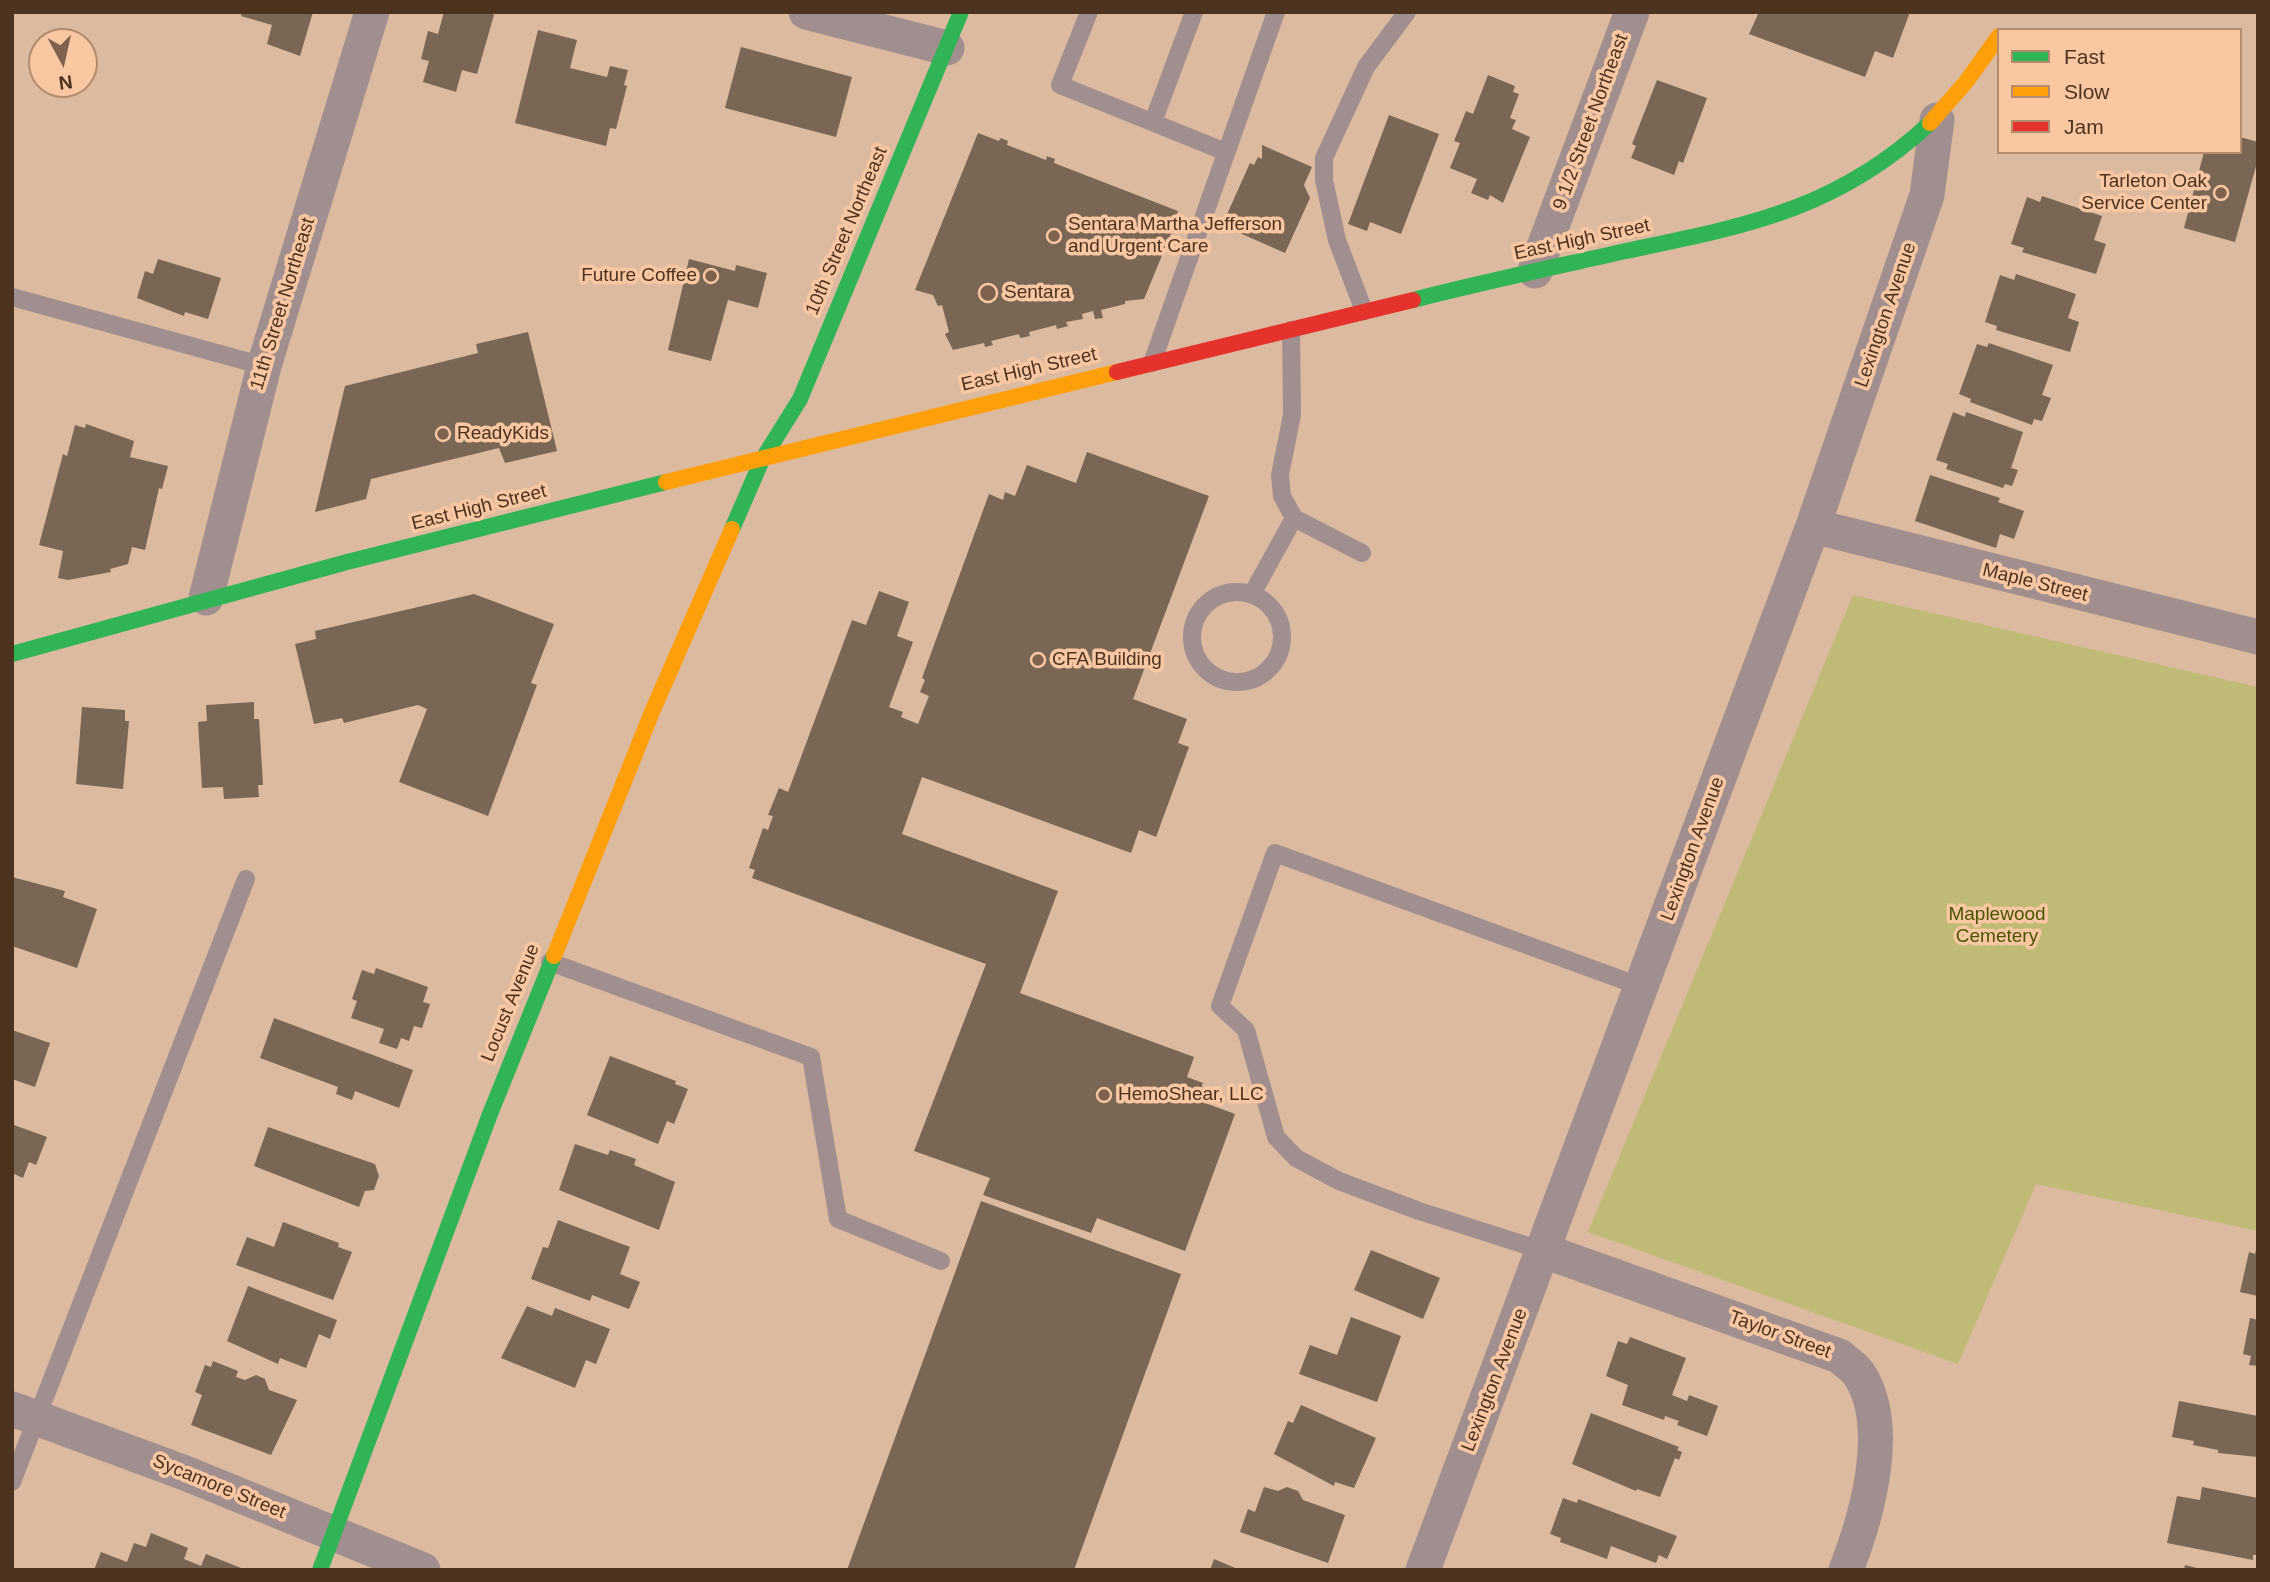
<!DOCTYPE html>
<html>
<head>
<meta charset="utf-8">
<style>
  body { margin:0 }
  #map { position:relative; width:2270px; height:1582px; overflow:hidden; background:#dcbaa0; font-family:Helvetica,sans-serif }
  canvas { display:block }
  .frame { position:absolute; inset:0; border:14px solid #4b3320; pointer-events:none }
  .legend { position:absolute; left:1997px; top:28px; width:245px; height:126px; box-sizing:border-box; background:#f9c7a2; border:2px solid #b38c6e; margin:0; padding:9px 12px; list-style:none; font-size:21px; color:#4b3320 }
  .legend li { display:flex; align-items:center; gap:14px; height:35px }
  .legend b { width:35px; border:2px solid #b38c6e }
  .north { position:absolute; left:28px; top:28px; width:70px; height:70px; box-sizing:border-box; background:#f9c7a2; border:2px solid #b38c6e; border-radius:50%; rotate:172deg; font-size:19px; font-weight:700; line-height:28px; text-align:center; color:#4b3320 }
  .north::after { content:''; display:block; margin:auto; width:24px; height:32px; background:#7e624d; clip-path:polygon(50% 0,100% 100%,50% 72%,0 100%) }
</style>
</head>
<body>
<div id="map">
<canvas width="2270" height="1582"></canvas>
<div class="frame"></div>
<ul class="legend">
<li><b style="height:9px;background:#30b455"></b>Fast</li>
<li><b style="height:9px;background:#ff9f0a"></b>Slow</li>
<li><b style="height:9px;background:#e5322d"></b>Jam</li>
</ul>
<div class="north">N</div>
</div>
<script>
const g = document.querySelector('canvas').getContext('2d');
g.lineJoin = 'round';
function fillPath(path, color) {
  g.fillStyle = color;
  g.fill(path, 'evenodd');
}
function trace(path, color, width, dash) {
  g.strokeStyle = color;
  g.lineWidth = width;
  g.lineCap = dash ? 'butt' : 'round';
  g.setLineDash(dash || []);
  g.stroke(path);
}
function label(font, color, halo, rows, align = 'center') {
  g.font = font + ' Helvetica,sans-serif';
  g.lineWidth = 7;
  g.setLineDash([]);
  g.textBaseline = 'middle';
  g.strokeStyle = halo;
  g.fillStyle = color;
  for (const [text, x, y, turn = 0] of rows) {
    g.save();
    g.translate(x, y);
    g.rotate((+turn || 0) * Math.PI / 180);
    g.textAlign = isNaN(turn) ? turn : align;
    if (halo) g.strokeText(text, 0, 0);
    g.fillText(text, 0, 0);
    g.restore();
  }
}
fillPath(new Path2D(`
  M1853,595L2258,687V1231L2036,1184L1958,1364L1588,1232Z`), '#bfba76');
fillPath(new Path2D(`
  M242,12H313L300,56L267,44L272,25L241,16Z
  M444,12H490L494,15L477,74L462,70L456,92L423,82L429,61L421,59L428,31L438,34Z
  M1759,12H1910L1893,58L1875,51L1865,77L1749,34Z
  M538,30L577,40L570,68L607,77L610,66L628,70L624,85L627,86L616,129L610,128L606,146L515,123Z
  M741,47L852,77L836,137L725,108Z
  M1488,75L1515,86L1513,92L1519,94L1510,118L1516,120L1512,129L1530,137L1503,203L1490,195L1488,200L1471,193L1477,179L1450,168L1460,143L1454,141L1466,111L1473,114Z
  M1657,80L1707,98L1683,163L1679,161L1674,175L1631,158L1636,146L1632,144Z
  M1389,115L1439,134L1401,234L1370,222L1367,231L1348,224Z
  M978,133L999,141L1001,138L1008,141L1007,145L1046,160L1047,156L1055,159L1054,163L1178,211L1173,223L1175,224L1144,299L1125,301V304L1101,310L1103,318L1095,319L1093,311L1082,314L1083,319L1066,322L1068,326L1057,329L1056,325L1029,332L1030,336L1020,338L1019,334L991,341L993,345L985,347L984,343L953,350L945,334L949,332L942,305L938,306L933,295L915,290Z
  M2240,137L2258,142V159L2235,242L2184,228L2204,152H2240Z
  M1262,145L1312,167L1304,185L1310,198L1285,253L1233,230L1235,226L1224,221L1250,163L1254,165L1258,157L1262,159Z
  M2042,196L2102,216L2094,240L2106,244L2096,274L2022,252L2024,248L2011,244L2027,197L2040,202Z
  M158,259L221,278L208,319L185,312L184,316L137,298L145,271L153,274Z
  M689,259L735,271L736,265L767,273L758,308L728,300L711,361L668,350Z
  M2016,274L2076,294L2068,318L2079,322L2070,352L1996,330L1997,326L1985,322L2000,275L2014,280Z
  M528,332L557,451L505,463L499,448L371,479L366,499L315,512L345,386L478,353L476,344Z
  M1989,343L2053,365L2042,395L2051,398L2042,421L2034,419L2032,425L1970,402L1971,399L1959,394L1977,344L1987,347Z
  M1953,412L1965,417L1966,412L2023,432L2011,468L2018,470L2012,486L2005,484L2003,488L1946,469L1948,464L1936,460Z
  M86,424L134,441L130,457L168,466L162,489L159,488L145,550L132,547L128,564L110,569L111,572L68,580L58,578L63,551L39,545L63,454L67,456L75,425L85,428Z
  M1087,452L1209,496L1133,699L1187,719L1178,743L1189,747L1156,837L1139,830L1131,853L922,777L902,834L1058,891L1020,993L1194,1057L1187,1077L1203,1083L1197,1100L1235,1114L1185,1251L1097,1218L1091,1233L983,1195L990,1178L914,1151L986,964L752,878L755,870L749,868L763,828L768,830L773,816L768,815L779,788L788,792L852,620L866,625L879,591L909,602L897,636L913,642L889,707L903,712L901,717L918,724L929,696L920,692L925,680L922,678L989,494L1003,500L1005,492L1015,496L1027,465L1076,483Z
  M1930,475L2000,498L1998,502L2024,511L2014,539L2000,534L1996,548L1915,521Z
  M474,594L554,624L531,683L537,685L488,816L399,782L427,709L418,705L344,723L342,718L314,724L295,644L316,639L315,631Z
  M254,702V719H259L263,785H258L259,797L224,799L223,787L202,788L198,722L207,721L206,705Z
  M82,707L125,710V721H129L123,789L76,784Z
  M12,877L65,891L63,897L97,909L77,968L12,946Z
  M376,968L428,987L423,1002L430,1004L422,1028L414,1026L409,1041L401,1038L397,1049L379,1043L384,1029L351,1018L357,1001L352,999L362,970L374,974Z
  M274,1018L413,1070L399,1108L355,1091L352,1100L336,1094L338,1087L260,1058Z
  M12,1030L50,1043L35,1087L12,1079Z
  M610,1056L676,1081L675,1084L688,1089L674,1124L667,1121L658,1144L587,1115Z
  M14,1125L47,1137L36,1165L29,1162L23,1178L12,1173Z
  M268,1127L375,1164L379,1176L374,1190L365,1191L359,1207L254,1166Z
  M575,1144L608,1155L610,1150L636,1159L634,1165L675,1182L659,1230L559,1190Z
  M981,1201L1181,1274L1074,1570H847Z
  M558,1220L630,1247L620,1274L640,1282L629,1309L592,1295L590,1301L531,1279L543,1247L548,1248Z
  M283,1222L339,1243L338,1247L352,1252L333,1300L236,1265L247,1237L274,1247Z
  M1371,1250L1440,1278L1423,1319L1354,1290Z
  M2256,1250H2258V1296L2240,1292L2249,1252L2255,1254Z
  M248,1286L337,1320L330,1339L319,1334L306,1368L280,1358L278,1364L227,1341Z
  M527,1306L552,1316L555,1308L610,1329L596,1364L586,1360L575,1388L501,1358Z
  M1351,1317L1401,1336L1377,1402L1299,1374L1310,1345L1337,1355Z
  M2250,1318L2258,1320V1366L2249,1365L2251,1356L2243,1354Z
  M1630,1337L1686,1358L1672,1395L1687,1401L1689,1395L1718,1406L1707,1436L1677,1425L1679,1421L1665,1416L1664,1420L1622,1405L1628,1385L1606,1376L1618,1341L1627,1344Z
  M213,1361L238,1371L236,1377L245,1380L256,1375L265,1379L269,1390L297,1400L271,1455L191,1425L202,1395L195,1392L205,1365L211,1367Z
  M2179,1401L2258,1416V1457L2218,1453V1450L2193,1445L2194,1441L2172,1437Z
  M1301,1405L1376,1438L1354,1488L1335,1482L1334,1486L1274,1454L1288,1421L1293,1423Z
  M1591,1413L1679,1447L1677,1450L1682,1452L1679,1460L1675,1458L1660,1497L1637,1489L1636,1491L1572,1464Z
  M1264,1487L1278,1491L1287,1487L1298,1491L1303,1500L1345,1515L1328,1563L1240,1532L1248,1509L1255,1512Z
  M2202,1487L2258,1498V1555H2253V1560L2167,1543L2177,1496L2200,1500Z
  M1563,1498L1577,1503L1578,1499L1677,1536L1667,1559L1659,1555L1656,1563L1611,1546L1607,1559L1560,1542L1561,1538L1550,1534Z
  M151,1533L188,1548L184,1559L201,1566L206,1554L246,1570H94L101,1552L127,1562L134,1543L146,1547Z
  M1214,1559L1240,1570H1210Z
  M2185,1565L2201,1569V1570H2184Z`), '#796655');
trace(new Path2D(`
  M1089,12L1060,85L1226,152
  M1153,122L1194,12
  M12,297L264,366
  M1364,311L1337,240L1324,180V158L1366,67L1407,12
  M1291,330L1292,415L1280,475L1282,496L1294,518L1362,553
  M1152,363L1276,12
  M1192 637a45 45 0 1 1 90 0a45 45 0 1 1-90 0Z
  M1252,594L1294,518
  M550,962L811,1057L838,1219L941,1261
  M1544,1251L1419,1211L1339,1181L1296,1158L1276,1137L1246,1030L1220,1006L1275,853L1642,987
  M12,1482L246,879`), '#a18f8f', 18);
trace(new Path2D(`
  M806,12L947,48
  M1535,271L1632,12
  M1813,526L2258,637
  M206,598L264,366L372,12
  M1544,1251L1839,1356C1845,1361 1854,1367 1859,1374C1893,1426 1867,1516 1846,1570
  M12,1409L185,1473L423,1570
  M1423,1570L1813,526L1927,195L1937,120`), '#a18f8f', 35);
trace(new Path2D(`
  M1413,300C1483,282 1555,267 1626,251C1745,226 1837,210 1930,123
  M732,529L762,460L800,399L961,12
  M12,654L347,562L666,482
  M320,1570L490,1114L554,956`), '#30b455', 16);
trace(new Path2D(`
  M1930,123L1966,82L1999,36
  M666,482L1117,372
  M554,956L652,712L732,529`), '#ff9f0a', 16);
trace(new Path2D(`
  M1117,372L1413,300`), '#e5322d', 16);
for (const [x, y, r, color] of [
  [2221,193,7,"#7e624d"],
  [1054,236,7,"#7e624d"],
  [711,276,7,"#7e624d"],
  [988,293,9,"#7e624d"],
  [443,434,7,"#7e624d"],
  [1038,660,7,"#7e624d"],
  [1104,1095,7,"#7e624d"]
]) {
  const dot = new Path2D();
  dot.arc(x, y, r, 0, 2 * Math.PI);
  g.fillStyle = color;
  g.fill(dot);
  trace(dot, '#f9c7a2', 2.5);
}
label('19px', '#4b3320', '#f9c7a2', [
  ["9 1/2 Street Northeast",1591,122,-70],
  ["10th Street Northeast",847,231,-67],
  ["East High Street",1582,240,-12],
  ["11th Street Northeast",283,304,-73],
  ["Lexington Avenue",1886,315,-71],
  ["East High Street",1029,370,-13],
  ["East High Street",479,508,-14],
  ["Maple Street",2035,583,14],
  ["Lexington Avenue",1693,849,-70],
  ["Locust Avenue",511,1003,-68],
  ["Taylor Street",1780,1335,20],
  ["Lexington Avenue",1495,1380,-69],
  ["Sycamore Street",219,1487,22]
]);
label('19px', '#4b3320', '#f9c7a2', [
  ["Tarleton Oak",2207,182,"right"],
  ["Service Center",2207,204,"right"],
  ["Sentara Martha Jefferson",1068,225],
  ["and Urgent Care",1068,247],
  ["Future Coffee",697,276,"right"],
  ["Sentara",1004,293],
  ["ReadyKids",457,434],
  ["CFA Building",1052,660],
  ["HemoShear, LLC",1118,1095]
], 'left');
label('19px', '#495406', '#f9c7a2', [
  ["Maplewood",1997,915],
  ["Cemetery",1997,937]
]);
</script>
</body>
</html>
